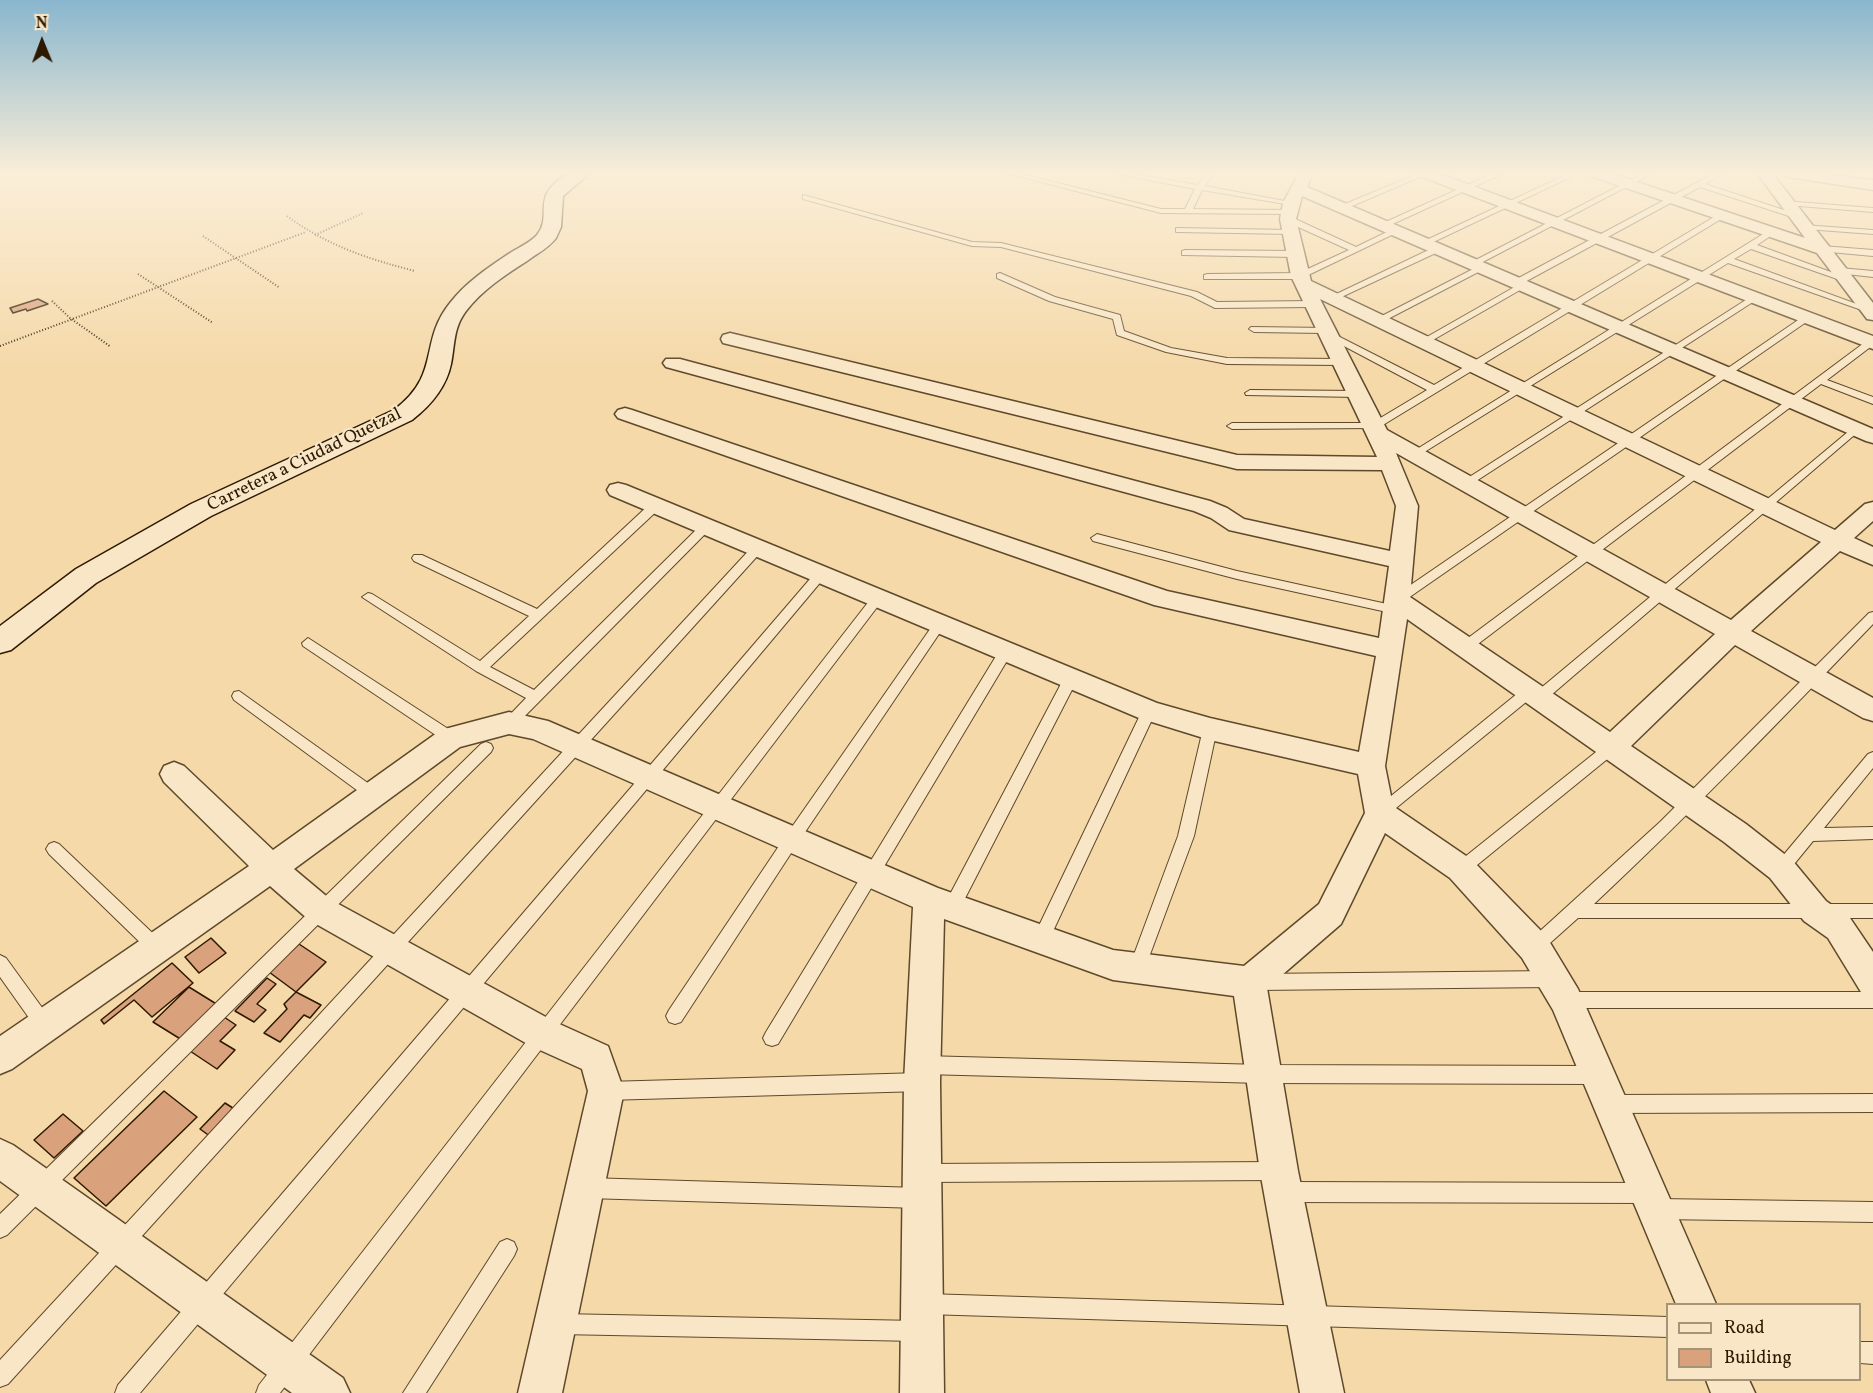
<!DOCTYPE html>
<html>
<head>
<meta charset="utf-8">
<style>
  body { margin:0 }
  #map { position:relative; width:1873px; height:1393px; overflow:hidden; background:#f5d9a9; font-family:Vollkorn,serif }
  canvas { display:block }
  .legend { position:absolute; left:1666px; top:1303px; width:195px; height:78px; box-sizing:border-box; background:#f8e6c7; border:2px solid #a69477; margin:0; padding:8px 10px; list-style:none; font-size:18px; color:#2c1900 }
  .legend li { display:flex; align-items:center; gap:12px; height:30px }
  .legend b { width:30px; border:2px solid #a69477 }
  .north { position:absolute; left:12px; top:12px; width:60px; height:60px; -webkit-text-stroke:4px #f8e6c7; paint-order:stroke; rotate:359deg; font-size:16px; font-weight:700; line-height:24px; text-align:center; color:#2c1900 }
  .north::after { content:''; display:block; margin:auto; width:21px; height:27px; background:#2c1900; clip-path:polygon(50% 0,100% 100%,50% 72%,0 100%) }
</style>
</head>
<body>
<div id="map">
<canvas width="1873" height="1393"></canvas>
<ul class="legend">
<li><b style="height:8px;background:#f8e6c7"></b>Road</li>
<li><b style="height:16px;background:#daa17d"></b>Building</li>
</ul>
<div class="north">N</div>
</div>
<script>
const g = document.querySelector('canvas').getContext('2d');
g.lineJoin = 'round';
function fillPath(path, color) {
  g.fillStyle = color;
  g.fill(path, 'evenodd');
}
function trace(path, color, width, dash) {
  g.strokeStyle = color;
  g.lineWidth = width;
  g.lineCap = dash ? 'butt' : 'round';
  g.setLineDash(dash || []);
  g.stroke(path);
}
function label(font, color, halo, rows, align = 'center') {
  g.font = font + ' Vollkorn,serif';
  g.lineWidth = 4.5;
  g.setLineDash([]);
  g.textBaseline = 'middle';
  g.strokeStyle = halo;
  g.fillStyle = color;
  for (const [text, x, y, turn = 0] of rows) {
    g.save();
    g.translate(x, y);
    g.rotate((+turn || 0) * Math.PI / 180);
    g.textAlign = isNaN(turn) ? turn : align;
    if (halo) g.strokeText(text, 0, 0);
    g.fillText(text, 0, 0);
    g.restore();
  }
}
const building = new Path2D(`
  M38,299L48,304L27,311L26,309L13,313L10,308Z
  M211,938L226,953L199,973L185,957Z
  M299,944L326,962L296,992L269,972Z
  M172,963L193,983L152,1017L134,1000L104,1024L101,1020Z
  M267,978L276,984L257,1004L266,1010L254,1022L235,1011Z
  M189,987L218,1005L182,1040L153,1022Z
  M296,992L321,1005L310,1018L304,1015L280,1042L264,1033L287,1009L284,1004Z
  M224,1017L236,1025L220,1041L235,1050L217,1069L190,1051Z
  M164,1091L197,1117L106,1206L74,1178Z
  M225,1103L236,1110L211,1137L200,1129Z
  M63,1114L83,1131L54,1158L34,1140Z`);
fillPath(building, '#daa17d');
trace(building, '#2c1900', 1.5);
const service = new Path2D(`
  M1006,173H1018L1161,209H1185L1195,189L1112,173H1128L1198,185L1206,173H1214L1205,186L1295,203L1291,205L1202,190L1193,209L1289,210L1293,212L1289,214L1161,213Z
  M1419,173H1429L1345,209L1338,207Z
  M1494,173H1504L1386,227L1379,225Z
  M1570,173H1579L1427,245L1420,243Z
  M1644,173H1653L1475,266L1468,264Z
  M1715,173H1724L1705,184L1802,216L1795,218L1700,187L1521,284L1527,286L1426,344L1418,342L1518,285H1513V281Z
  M803,195L972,242L1001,243L1197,292L1217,302L1313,301L1317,304L1313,307L1215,308L1191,296L1001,247L972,246L803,199Z
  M1784,201L1873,208V212L1787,205H1784Z
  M1719,214L1726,216L1378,428L1232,429L1227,426L1232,423H1372L1427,390L1325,336L1324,333L1254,332L1249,329L1251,327L1329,328L1330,332L1434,385Z
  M1285,217H1291L1356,247L1393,229L1400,231L1300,279H1204V275L1207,274L1299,273L1349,250L1285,221Z
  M1803,225L1873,230V234L1806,229H1803Z
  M1176,228L1291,230L1295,232L1291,234L1179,232H1176Z
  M1768,231L1775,233L1757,245L1850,279L1843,281L1751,249L1734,259L1873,310V314L1728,263L1418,456L1414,457L1409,454Z
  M1437,246L1440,247V251L1335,300L1328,298Z
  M1822,246L1873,250V256L1819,251V247Z
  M1185,250L1295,251L1299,254L1295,257L1182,255V251Z
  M1479,266L1486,268L1382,322L1374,320Z
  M1840,268L1873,271V277L1837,273L1836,271Z
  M1000,273L1055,297L1120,315L1124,331L1171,348L1227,358L1342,359L1347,362L1342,365L1227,364L1166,352L1117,335L1113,319L1049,301L997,278V274Z
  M1752,296L1759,298L1470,485H1462L1460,483Z
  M1804,316L1812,318L1401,603H1393L1391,600L1393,597Z
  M1868,340H1873V345L1827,380L1873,397V404L1821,384L1470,650H1460L1459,647L1460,644Z
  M1250,390L1357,391L1362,394L1357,397L1246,395L1245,393Z
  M1855,426L1859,427V431L1543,702H1533L1531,698L1385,817L1380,819L1375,817L1373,813L1375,809L1523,689H1533L1535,693Z
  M655,502L661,506L659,509L490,667L534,690L702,524L706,523L712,527L514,727H504L502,723L526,698L476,671L362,597L368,593L372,594L480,661L529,616L414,561L412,558L414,555H422L537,609L651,503Z
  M1097,534L1237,571L1396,606L1402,610L1396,614L1237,579L1093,541L1091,538Z
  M757,545L763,549L761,552L8,1384L0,1387V1360L753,546Z
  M820,571L826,575L824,578L140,1393H115L118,1385L816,572Z
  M877,595L883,599L881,602L280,1393H256L259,1385L873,596Z
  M1873,612V624C1782,719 1690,814 1594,904H1873V918H1578L1540,952L1534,955L1528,952L1526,947L1528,942L1660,822L1869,613Z
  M939,621L945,625L943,628L797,844L681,1022L675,1024L669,1022L666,1016L669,1010L787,834L935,622Z
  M308,638L456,734L458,738L456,742H446L303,646L302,643Z
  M1006,646L1011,648L1012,651L1011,654L778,1044L772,1046L766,1044L763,1038L766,1032L1001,648Z
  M1070,675L1077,680L958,912L952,914L946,912L944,907L946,902L1063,680Z
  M239,691L379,791L381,795L379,799L374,801L369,799L234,700L232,696L234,692Z
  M1149,706L1154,707L1156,711L1047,944L1041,946L1035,944L1033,939L1035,934L1142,711L1144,707Z
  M1210,724L1215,725L1217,729L1194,836L1145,968L1143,973L1137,976L1131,973L1129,968L1178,836L1203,729L1205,725Z
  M486,742L491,744L493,748L491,752L7,1235L0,1238V1214L481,744Z
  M1611,742L1616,744L1618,748L1616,752L1466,874L1461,876L1456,874L1453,869L1456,864L1606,744Z
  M1873,752V768L1824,828L1873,827V839L1813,841L1786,874L1781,876L1776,874L1773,869L1776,864L1868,754Z
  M54,842L59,844L163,943L165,948L163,953L157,956L151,953L49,854L46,849L49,844Z
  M0,955L6,958L51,1020L54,1026L51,1032L45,1034L39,1032L0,977Z
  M1553,971L1559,973L1561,979L1559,985L1553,987L1257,990L1251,988L1249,982L1251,976L1257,974Z
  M1566,992H1873V1008H1566L1560,1006L1558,1000L1560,994Z
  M923,1056L1262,1065L1596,1066L1602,1069L1605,1075L1602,1081L1596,1084L1262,1083L924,1074L928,1076L931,1082L928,1088L922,1091L606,1100L600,1097L597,1091L600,1085L606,1082L921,1073L917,1071L914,1065L917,1059Z
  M1873,1094V1112L1612,1113L1606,1110L1603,1104L1606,1098L1612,1095Z
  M1277,1162L1284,1164L1286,1171L1284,1178L1277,1180L924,1182L917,1180L915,1173L917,1166L924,1164Z
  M587,1178L919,1188L926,1191L929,1198L926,1205L919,1208L587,1198L580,1195L577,1188L580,1181Z
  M1286,1182L1647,1183L1654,1186L1657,1193L1654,1200L1647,1203L1286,1202L1279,1199L1276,1192L1279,1185Z
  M1657,1199L1873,1202V1222L1657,1219L1650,1216L1647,1209L1650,1202Z
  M507,1239L514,1242L517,1249L514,1256L426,1393H403L500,1242Z
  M926,1294L1668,1317V1337L926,1314L919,1311L916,1304L919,1297Z
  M559,1314L918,1321L925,1324L928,1331L925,1338L918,1341L559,1334L552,1331L549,1324L552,1317Z
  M1860,1342H1873V1364L1860,1363Z`);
const minor = new Path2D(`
  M1299,173H1313L1307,187L1873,429V443L1866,441L1302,196L1296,219L1311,281L1835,530L1865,504L1873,502V521L1854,538L1873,547V565L1840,551L1751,631L1873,698V721L1863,718L1735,645L1631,746L1746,824L1792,860L1826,901L1850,918L1873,952V997L1861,992L1828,938L1804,921L1770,878L1724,842L1407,619L1385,766L1393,806L1472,860L1546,936L1578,989L1716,1304H1676L1553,1010L1522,958L1450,878L1385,833L1341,924L1267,988L1298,1171L1344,1393H1300L1260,1171L1234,996L1113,980L944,919L940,1082L944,1393H900L904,1082L913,907L533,739L509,734L460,747L294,869L331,900L555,1022L608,1046L624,1091L562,1393H518L588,1091L582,1069L531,1046L309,920L270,886L12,1069L0,1074V1036L249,866L164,782L160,774L164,766L174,762L184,766L273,850L441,730L509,712L548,721L938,888L1113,950L1244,966L1319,904L1365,813L1358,774L1210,740L1139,718L610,495L607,490L610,485L618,483L626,485L1157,703L1210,718L1359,752L1376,656L1154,605L618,418L615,414L618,410L625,408L632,410L1167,591L1379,638L1389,566L1229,530L1211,518L1194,511L666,367L663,363L666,359H680L1210,501L1227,508L1244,519L1390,551L1396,506L1382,470L1237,469L723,343L721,339L723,335L730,333L1237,455L1377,457L1291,276L1280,219L1283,203ZM1320,299L1821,542L1731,620L1387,430ZM1396,453L1715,634L1610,732L1410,597L1418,506Z
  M1418,173H1438L1873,336V349L1420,176Z
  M1589,173H1610L1805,238L1757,173H1772L1873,303V320L1867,319L1817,253L1591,176Z
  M1781,173H1818L1873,180V190L1788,177Z
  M0,1139L13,1145L343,1378L350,1393H292L0,1181Z
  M1706,1380H1749L1755,1393H1711Z`);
const secondary = new Path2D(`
  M569,173H590L563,196L561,227L556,238C549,248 536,254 527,261C505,275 482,290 466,311C453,328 455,345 451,364C446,388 430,406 412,420L211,516L96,583L11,650L0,653V626L76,569L191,504L394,410C442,374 418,343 450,303C466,282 489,267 510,253C518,248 531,242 537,235C554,214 528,197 569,173Z`);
trace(service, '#5e492a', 2);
trace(minor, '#5e492a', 3);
trace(secondary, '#2c1900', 3);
trace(new Path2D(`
  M287,216C326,245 368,259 415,271
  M315,235L363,213
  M203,236L280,288
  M138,274L213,323
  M52,301L70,318L111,347
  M0,346L306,232`), '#2c1900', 2, [1, 2]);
fillPath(service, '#f8e6c7');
fillPath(minor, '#f8e6c7');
fillPath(secondary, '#f8e6c7');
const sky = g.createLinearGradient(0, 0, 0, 368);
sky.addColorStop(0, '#89b6ce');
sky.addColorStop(0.47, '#faeed8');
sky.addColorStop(1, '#faeed800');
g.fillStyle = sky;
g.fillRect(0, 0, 1873, 368);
label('18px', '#2c1900', '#f8e6c7', [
  ["Carretera a Ciudad Quetzal",305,461,-26]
]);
</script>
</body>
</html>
